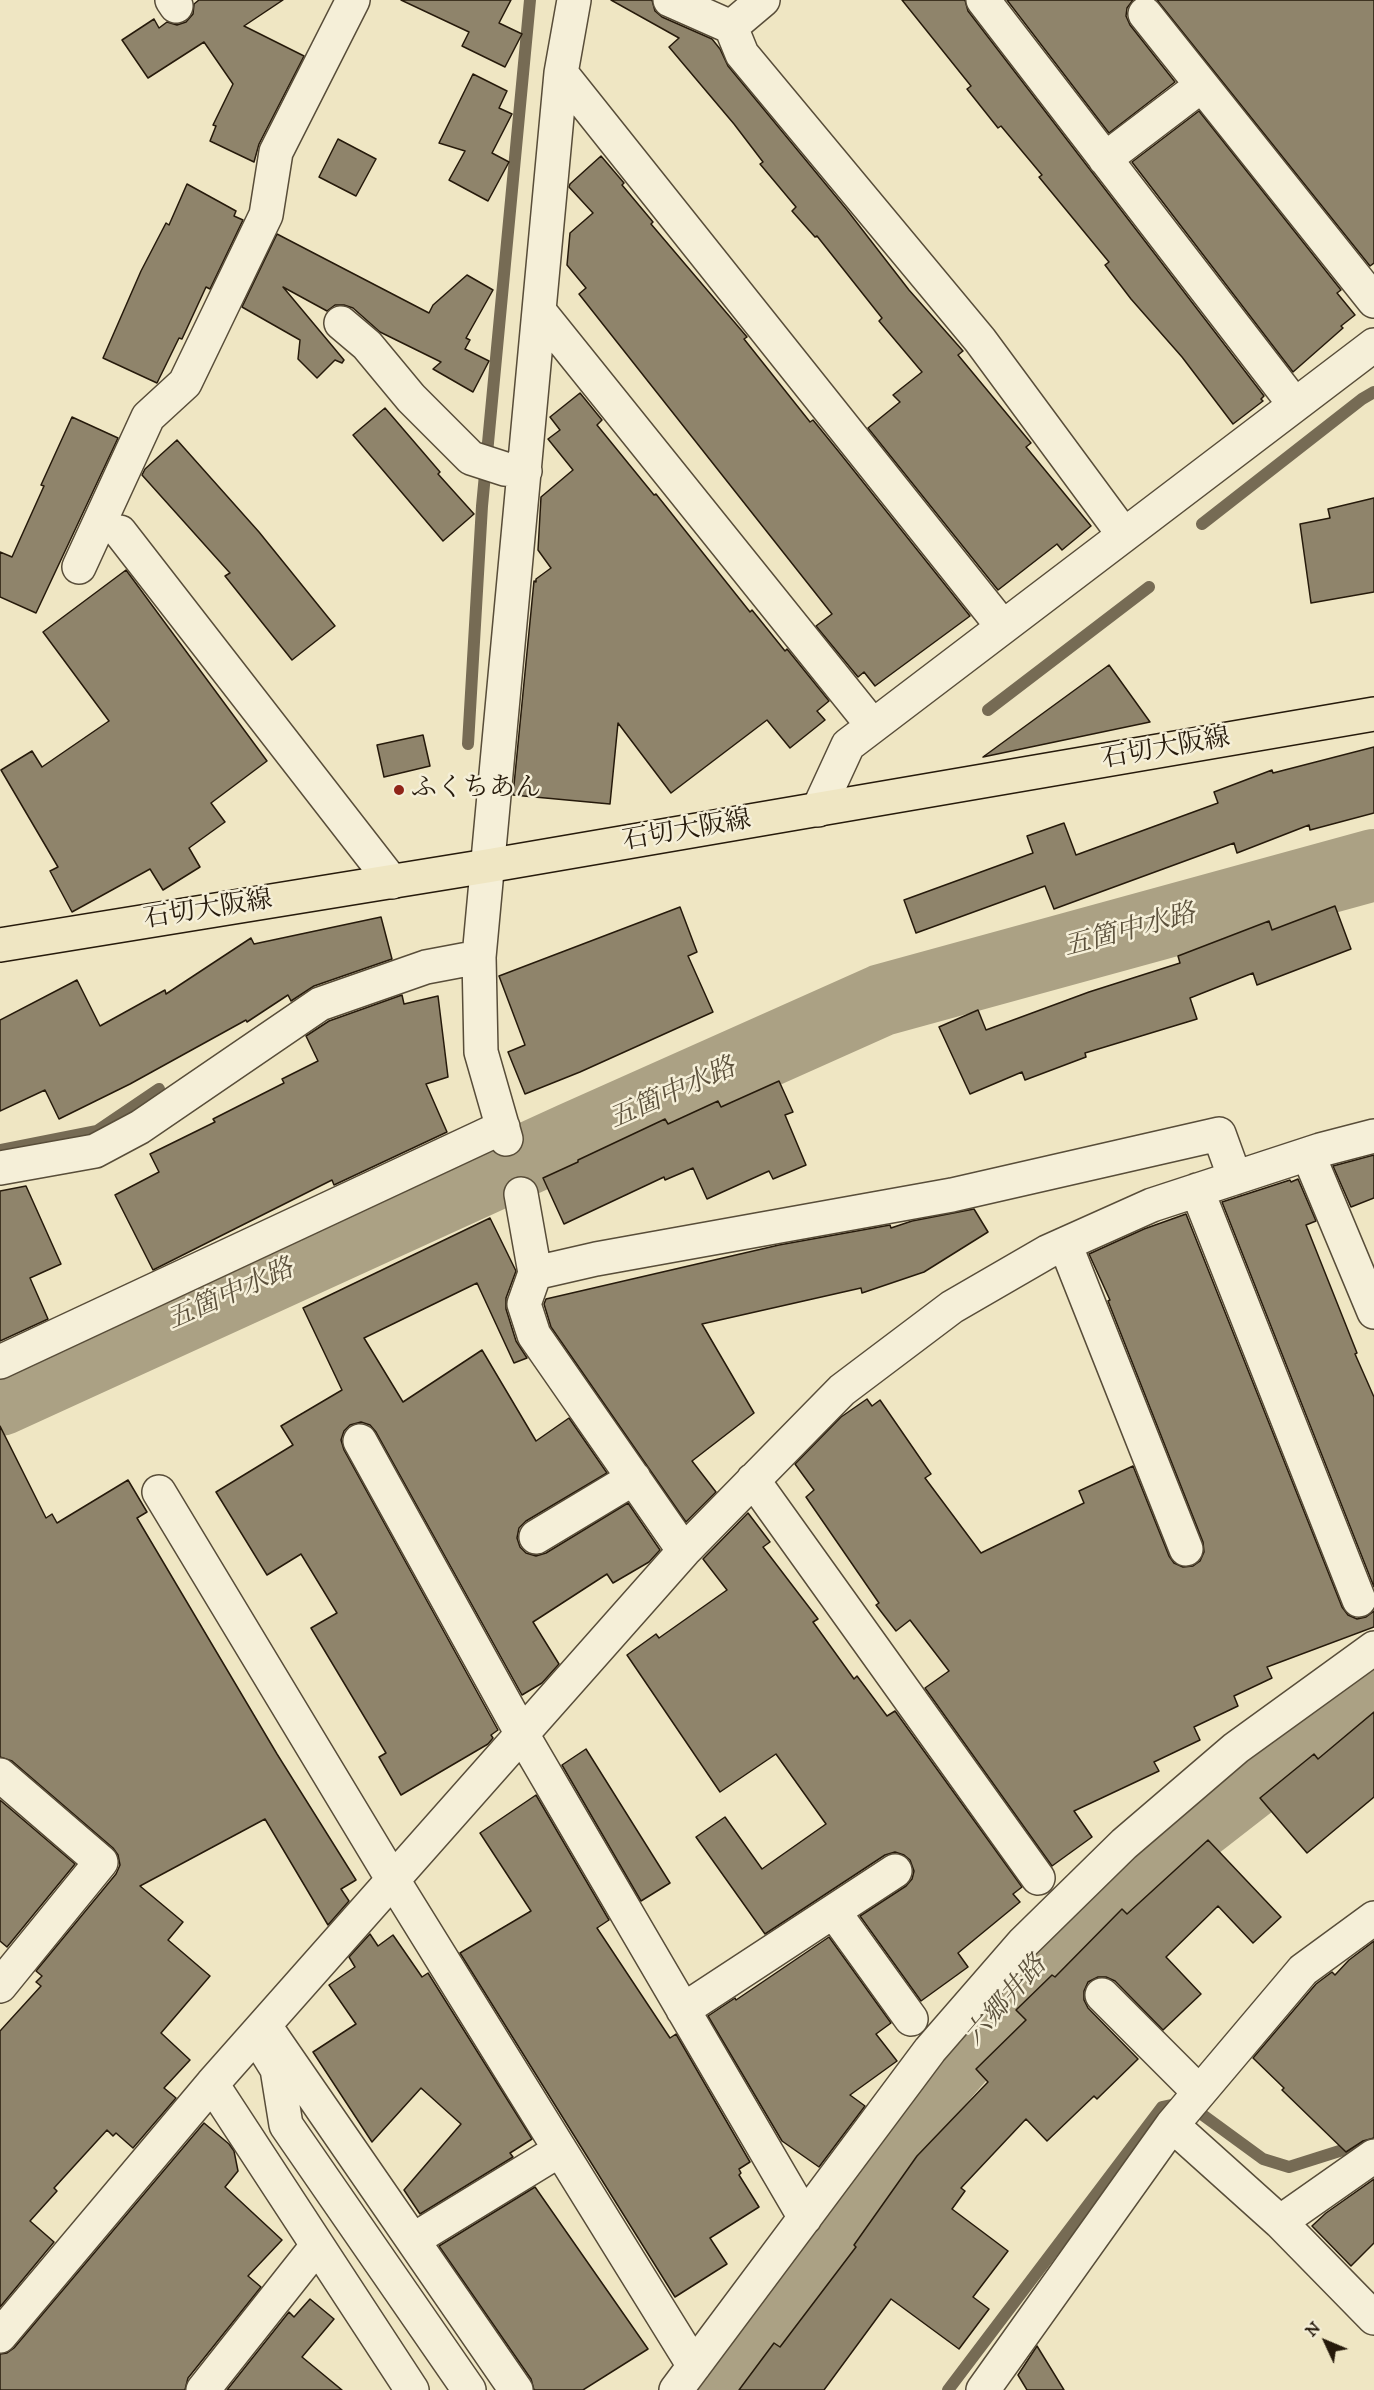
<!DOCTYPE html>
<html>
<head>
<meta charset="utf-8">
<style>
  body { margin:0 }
  #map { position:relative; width:1374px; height:2390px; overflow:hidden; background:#efe6c3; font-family:"IM FELL DW Pica",serif }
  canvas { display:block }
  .north { position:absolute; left:1296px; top:2312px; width:60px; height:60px; -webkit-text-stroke:4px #f5efd8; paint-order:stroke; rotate:314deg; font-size:16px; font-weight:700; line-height:24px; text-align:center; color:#261a0b }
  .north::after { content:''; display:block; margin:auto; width:21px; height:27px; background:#261a0b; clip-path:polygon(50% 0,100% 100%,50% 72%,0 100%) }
</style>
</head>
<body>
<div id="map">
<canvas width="1374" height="2390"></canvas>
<div class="north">N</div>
</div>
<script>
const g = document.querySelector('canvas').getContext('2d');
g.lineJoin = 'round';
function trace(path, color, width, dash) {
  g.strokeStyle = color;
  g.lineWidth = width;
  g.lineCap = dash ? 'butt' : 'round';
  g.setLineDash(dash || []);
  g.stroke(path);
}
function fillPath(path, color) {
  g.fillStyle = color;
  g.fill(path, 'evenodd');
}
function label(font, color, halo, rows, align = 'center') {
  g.font = font + ' "IM FELL DW Pica","Noto Serif JP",serif';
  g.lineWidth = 5;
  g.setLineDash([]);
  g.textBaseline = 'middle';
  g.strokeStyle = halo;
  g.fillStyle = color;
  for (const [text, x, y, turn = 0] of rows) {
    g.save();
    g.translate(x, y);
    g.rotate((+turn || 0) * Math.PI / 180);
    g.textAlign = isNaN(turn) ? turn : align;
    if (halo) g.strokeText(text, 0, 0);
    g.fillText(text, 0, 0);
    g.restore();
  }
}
trace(new Path2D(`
  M1202,524L1362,399L1374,392
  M988,710L1149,587
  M468,744L482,506L530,0
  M0,1150L97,1131L159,1089
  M948,2390L1162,2107L1185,2102L1263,2159L1289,2167L1349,2148L1374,2130`), '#766b54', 12);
trace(new Path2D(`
  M0,1400L573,1138L882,1000L1374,865
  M714,2390L925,2096L1079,1920L1163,1851L1374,1687`), '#aba184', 72);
const building = new Path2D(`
  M199,0H283L244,26L304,56L259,144L254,162L210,141L216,126L213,125L233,84L204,42L148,78L122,40L154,19L159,28L167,22L177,25L186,22L193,14L194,4Z
  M401,0H511L499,23L522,34L505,67L462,46L469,32Z
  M611,0H652L655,11L662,17L712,39L720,49L728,66L847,210L909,290L963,351L958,355L1031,443L1026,447L1091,526L1062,550L1057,544L998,590L868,428L900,402L893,395L922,372L879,321L882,318L817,236L815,237L792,211L796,207L760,164L763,162L734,124L669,47L679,38Z
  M902,0H965L968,11L1264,396L1261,399L1263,401L1233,424L1182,357L1131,299L1105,265L1109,262L1039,177L1042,175L1001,126L998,128L967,89L971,86Z
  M1007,0H1133L1127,8L1126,16L1130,25L1175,82L1109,133Z
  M1157,0H1374V263L1370,266Z
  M473,74L507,91L499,108L512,114L492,153L509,162L488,201L449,180L465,151L439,143Z
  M1199,111L1341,290L1337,293L1355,315L1341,326L1343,328L1293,372L1132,162Z
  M338,139L376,159L356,196L319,177Z
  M601,156L624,183L622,185L653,222L651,224L747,337L744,339L810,422L813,420L839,452L970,616L875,686L864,672L858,677L816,626L832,614L579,294L586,288L567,265L570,233L593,213L569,187L570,184Z
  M187,184L236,211L234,216L243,220L210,289L206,287L182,339L179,338L157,383L103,358L141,271L166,223L169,225Z
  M277,234L429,313L433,305L467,275L493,290L466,338L470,340L465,349L489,361L473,392L433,369L441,362L380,332L353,308L344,305H335L327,311L283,287L344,360L342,363L335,360L317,378L298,359L300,340L242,307Z
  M580,393L602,420L597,425L654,495L656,494L750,612L752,610L785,651L787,649L829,701L817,711L825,720L790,748L767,720L671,793L618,723L610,804L513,795L534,581L536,582V579L551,568L538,550L541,497L573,470L548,439L560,430L550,417Z
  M385,408L440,472L438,474L474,514L443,541L353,435Z
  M72,417L118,438L36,613L0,597V552L12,557L44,486L41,485Z
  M177,440L259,532L335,626L292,660L225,576L230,573L142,475L145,469Z
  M1374,498V592L1311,603L1300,524L1330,518L1328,509Z
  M126,570L267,761L211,803L225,822L189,848L200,867L163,890L150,869L72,912L50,871L58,867L1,770L32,751L42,767L109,721L43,632Z
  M1109,665L1150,722L983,757Z
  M423,735L430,766L384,777L377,745Z
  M1374,747V813L1310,830L1309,825L1237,853L1234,843L1054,909L1045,886L916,933L904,900L1033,853L1027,836L1064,823L1076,855L1218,803L1214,792L1272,770L1273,773Z
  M1335,906L1351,949L1257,985L1253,973L1190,998L1197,1019L1085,1053L1086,1057L1025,1080L1022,1072L970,1094L939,1027L978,1010L986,1030L1089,992L1180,963L1178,956L1269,921L1272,930Z
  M680,907L697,952L688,956L713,1012L580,1072L525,1094L508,1052L525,1045L499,976Z
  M381,917L392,959L314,986L291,1001L288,995L247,1022L246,1020L130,1084L59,1119L45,1090L0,1111V1020L77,980L100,1026L165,990L166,994L251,938L254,944Z
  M402,995L404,1004L438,996L448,1077L426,1084L447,1132L334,1185L332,1180L153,1270L115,1195L159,1172L150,1154L215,1122L213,1119L284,1083L282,1079L318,1061L306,1036L329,1021Z
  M779,1081L793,1112L785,1115L806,1165L773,1179L769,1171L707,1199L693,1168L665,1180L664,1177L564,1224L543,1178L578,1162V1160L665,1119L668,1124L718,1101L721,1107Z
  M1374,1155V1198L1351,1207L1333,1166Z
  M1298,1179L1316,1221L1306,1225L1357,1353L1355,1354L1374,1397V1587L1222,1202L1290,1180L1291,1182Z
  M26,1186L61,1264L30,1278L48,1319L0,1341V1191Z
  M974,1209L988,1232L924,1272L862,1293L861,1288L702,1324L754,1413L692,1461L716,1492L686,1522L551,1327L544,1304L546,1299L779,1245L890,1225L891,1228L912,1221Z
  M1186,1214L1342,1607L1348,1615L1357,1619L1366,1617L1374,1611V1627L1267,1667L1272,1678L1234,1696L1238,1706L1194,1727L1200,1740L1154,1762L1159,1771L1074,1811L1092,1837L1052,1866L925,1688L949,1671L910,1620L896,1631L876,1605L879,1603L806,1497L814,1490L795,1464L841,1417L867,1399L872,1406L880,1400L931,1474L925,1478L981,1553L1084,1503L1079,1491L1133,1466L1169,1556L1174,1563L1183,1567L1193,1566L1200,1561L1204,1552L1203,1542L1108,1301L1110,1300L1089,1254L1144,1229Z
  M490,1218L516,1271L506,1298V1309L516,1341L527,1358L514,1363L477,1283L364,1338L403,1402L482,1350L536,1441L569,1418L607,1473L526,1521L519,1528L517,1538L520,1547L526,1553L536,1556L546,1553L628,1503L660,1550L649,1562L613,1583L607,1574L533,1622L559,1664L542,1683L522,1695L376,1432L370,1425L361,1422L350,1425L344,1431L341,1440L344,1450L498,1730L491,1735L493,1738L488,1744L401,1795L379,1757L386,1753L311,1628L337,1613L301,1554L267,1575L216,1492L293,1445L281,1426L342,1390L303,1308Z
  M0,1426L46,1518L52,1514L57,1523L128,1480L147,1512L137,1518L277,1754L356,1880L341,1889L349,1901L328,1925L265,1819L140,1886L183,1922L168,1940L210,1976L161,2033L190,2060L164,2088L176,2098L133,2148L116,2133L113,2136L107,2130L54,2188L57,2191L30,2221L54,2242L0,2307V2031L41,1986L36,1982L42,1976L36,1971L116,1874L120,1865L118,1855L113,1848L12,1761L0,1757Z
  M748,1513L770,1542L763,1547L818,1619L813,1622L854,1679L857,1676L887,1716L895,1711L1022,1887L1013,1894L1020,1902L958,1953L968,1967L921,2001L860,1916L906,1886L912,1879L914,1871L910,1860L904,1855L895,1852L885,1855L765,1934L696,1837L725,1817L762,1869L826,1824L776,1754L720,1792L627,1655L656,1634L659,1638L727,1590L703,1559Z
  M1374,1712V1797L1307,1853L1260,1798L1314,1754L1318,1759Z
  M586,1749L670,1883L641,1901L562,1765Z
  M536,1795L609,1920L597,1928L670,2038L676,2034L750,2162L739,2169L741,2173L739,2175L759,2207L710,2238L727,2264L675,2297L460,1953L531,1911L480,1833Z
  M0,1800L75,1864L7,1947L0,1941Z
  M1208,1840L1281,1917L1253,1943L1218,1906L1166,1957L1201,1994L1163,2030L1115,1981L1106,1977H1098L1088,1982L1084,1991V2000L1088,2008L1138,2059L1097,2099L1094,2096L1047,2141L1026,2119L961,2188L965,2191L952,2209L1008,2251L973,2297L989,2309L959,2349L891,2299L824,2390H739L774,2343L780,2347L856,2247L854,2245L917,2156L988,2082L976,2069L1026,2020L1016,2010L1052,1975L1055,1977L1122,1909L1127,1914Z
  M370,1934L378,1946L393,1935L422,1977L428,1973L532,2139L510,2153L513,2157L420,2214L404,2190L461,2124L421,2088L372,2142L313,2052L356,2024L329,1985L355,1967L349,1957Z
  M829,1937L891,2023L876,2034L897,2061L850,2095L865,2106L819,2167L782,2141L708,2016L735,1998L736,2000Z
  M1374,1941V2138L1363,2141L1346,2152L1282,2090L1284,2088L1253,2058L1316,1984L1332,1972L1335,1975L1349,1960Z
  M204,2123L229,2144L234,2151L238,2171L225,2187L282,2240L248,2276L261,2287L188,2378L185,2390H0V2354L7,2353L14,2348Z
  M1374,2179V2243L1351,2266L1312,2226L1326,2213Z
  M535,2187L648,2349L583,2390H534L531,2379L439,2246Z
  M310,2299L334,2319L302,2357L342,2390H227L289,2312L294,2317Z
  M1037,2346L1064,2390H1027L1018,2375Z`);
fillPath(building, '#8f846b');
trace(building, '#261a0b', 1.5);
const minor = new Path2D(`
  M172,0L176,6
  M670,0L731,27L763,0
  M983,0L1295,405
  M1145,14L1374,301
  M731,27L742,54L980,340L1124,535
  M561,73L1003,627
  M1105,159L1201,86
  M540,312L873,726
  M341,323L367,345L411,398L471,458L505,469L525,471
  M120,532L392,882
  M79,567L148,417L185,383L266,215L276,152L353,0
  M818,810L848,745L1374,345
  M506,1139L481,1052L479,957L561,73L574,0
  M1308,1154L1374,1312
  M0,1168L95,1151L140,1127L320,1004L426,967L479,957
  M1197,1190L1359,1600
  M521,1194L535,1273L524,1304L534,1335L684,1551
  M1065,1244L1186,1549
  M535,1273L596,1259L952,1195L1219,1134L1235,1178
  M0,1362L503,1127
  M360,1441L522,1734L805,2218
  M753,1480L1038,1878
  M159,1492L393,1880L694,2366
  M536,1537L634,1478
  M0,1775L101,1862L0,1986
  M834,1912L911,2019
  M1102,1995L1199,2092
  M683,2010L895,1871
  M265,2026L516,2390
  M264,2048L277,2069L286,2125L469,2390
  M212,2084L412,2390
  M1172,2125L1280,2222L1374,2318
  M1280,2222L1374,2156
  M413,2240L560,2150
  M0,2336L212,2084L684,1551L842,1390L952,1307L1047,1252L1152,1205L1320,1150L1374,1136
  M203,2390L317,2246
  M676,2390L930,2050L1023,1943L1124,1844L1236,1748L1374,1648
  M983,2390L1172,2125L1303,1970L1374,1918`);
const major = new Path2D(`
  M0,945L487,866L1374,714`);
trace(minor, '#584d39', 36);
trace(major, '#261a0b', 36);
trace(minor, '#f5efd8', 33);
trace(major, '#efe6c3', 33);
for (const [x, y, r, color] of [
  [399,790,6,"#8f2418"]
]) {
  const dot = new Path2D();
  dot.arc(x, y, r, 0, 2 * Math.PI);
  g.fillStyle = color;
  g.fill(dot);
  trace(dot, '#f5efd8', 2);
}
label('26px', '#261a0b', '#f5efd8', [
  ["石切大阪線",1166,750,-10],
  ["石切大阪線",687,832,-10],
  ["石切大阪線",208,911,-9]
]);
label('26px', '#261a0b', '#f5efd8', [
  ["ふくちあん",411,790]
], 'left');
label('italic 27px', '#5b503b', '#f5efd8', [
  ["五箇中水路",1130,932,-15],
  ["五箇中水路",673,1095,-24],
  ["五箇中水路",231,1296,-24],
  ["六郷井路",1007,2002,-49]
]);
</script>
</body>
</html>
